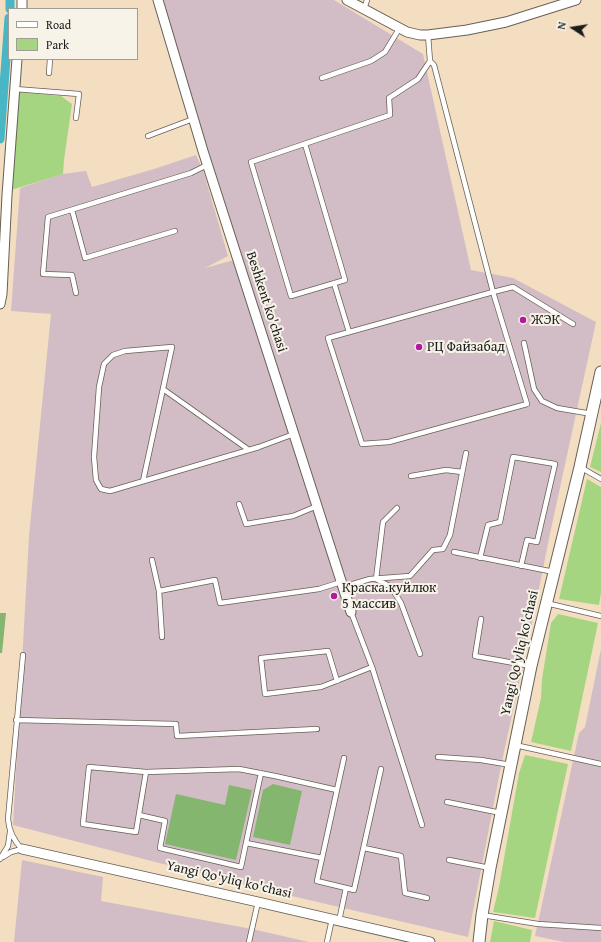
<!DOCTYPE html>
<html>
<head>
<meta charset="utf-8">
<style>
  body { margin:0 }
  #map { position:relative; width:601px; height:942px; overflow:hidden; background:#f3dec2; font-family:"Gentium Book Plus",serif }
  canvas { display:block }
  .legend { position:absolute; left:8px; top:8px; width:130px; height:52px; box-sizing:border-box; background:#f7f3e8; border:1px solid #9f9d96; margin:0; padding:5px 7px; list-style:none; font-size:12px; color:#1c1c1c }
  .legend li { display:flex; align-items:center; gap:8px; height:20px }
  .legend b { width:20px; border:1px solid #9f9d96 }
  .north { position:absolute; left:553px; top:8px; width:40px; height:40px; -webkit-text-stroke:3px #f7f3e8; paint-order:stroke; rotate:282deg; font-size:11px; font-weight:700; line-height:16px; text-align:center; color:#1c1c1c }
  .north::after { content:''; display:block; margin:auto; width:14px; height:18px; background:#1c1c1c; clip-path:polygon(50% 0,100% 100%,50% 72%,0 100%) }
</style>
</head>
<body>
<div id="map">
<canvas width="601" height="942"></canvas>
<ul class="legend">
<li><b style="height:5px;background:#fff"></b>Road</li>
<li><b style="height:11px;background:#a6d582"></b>Park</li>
</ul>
<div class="north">N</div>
</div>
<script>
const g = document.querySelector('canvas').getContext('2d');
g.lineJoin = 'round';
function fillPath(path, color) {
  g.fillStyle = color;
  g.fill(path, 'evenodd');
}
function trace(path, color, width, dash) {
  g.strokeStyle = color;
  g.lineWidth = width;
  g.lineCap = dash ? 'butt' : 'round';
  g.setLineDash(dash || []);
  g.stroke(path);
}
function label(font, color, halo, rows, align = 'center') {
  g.font = font + ' "Gentium Book Plus",serif';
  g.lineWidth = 4;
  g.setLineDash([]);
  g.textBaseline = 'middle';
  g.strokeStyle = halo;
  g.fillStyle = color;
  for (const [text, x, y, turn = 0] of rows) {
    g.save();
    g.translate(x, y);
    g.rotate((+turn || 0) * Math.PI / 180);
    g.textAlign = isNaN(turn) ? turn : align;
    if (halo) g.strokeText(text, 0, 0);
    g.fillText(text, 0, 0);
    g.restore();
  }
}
fillPath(new Path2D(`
  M153,0H334L423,54L471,270L513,278L596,322L551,529L531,628L502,761L468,937L236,883L13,825L29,536L51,314L11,311L20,188L62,174L86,171L92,187L154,169L196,155L203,170L228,256L205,268L234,260Z
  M601,649V942H564L535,936L544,895L579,733L585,727Z
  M22,860L103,877L101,901L252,929L309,942H14Z`), '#d2bdc6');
fillPath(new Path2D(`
  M19,92L61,96L72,104L64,160L63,174L11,190Z
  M601,423V472L590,467Z
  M587,479L601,487V593L599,605L559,599Z
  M558,614L598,623L571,751L531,742L541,698L542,679L551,623Z
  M525,755L568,764L535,918L493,912L499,887L519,773Z
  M494,921L532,930L530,942H490Z`), '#a6d582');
fillPath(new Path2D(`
  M0,613H6L2,653H0Z
  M273,784L302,791L290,845L253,837L263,790Z
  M229,785L252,790L236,860L165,844L176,794L225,805Z`), '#84b670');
trace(new Path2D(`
  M10,9V0
  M0,139L9,18`), '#49b6c5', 9);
const service = new Path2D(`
  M364,9L367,0
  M428,35L430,61
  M49,73L50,59
  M322,78L371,61L385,52L399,29
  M15,89L79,94L76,118
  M148,136L193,119
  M305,144L345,280L291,296L251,162L390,115L389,98L418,79L430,61L434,65L493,292L527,404L389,442L362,444L328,338L493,292L513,287L573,324
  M72,210L85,258L175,231
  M334,283L349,332
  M76,293L72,275L43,274L48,217L191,173L207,165
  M524,343L534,389L542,401L557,408L592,414
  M163,389L249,450
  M580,467L601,479
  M411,476L446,470L462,472
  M143,481L172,347L125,351L113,355L104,364L99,387L94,457L96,480L101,489L110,491L259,447L294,434
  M239,504L246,524L293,516L317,506
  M397,508L383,522L376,579L391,587L401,603L420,654
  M454,552L554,572
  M480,558L488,525L500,522L513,457L555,464L537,542L527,540L521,566
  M152,560L159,591L162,637
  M343,587L370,579L410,576L433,550L443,549L450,535L466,453
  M159,591L215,580L220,603L319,589L341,582
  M546,603L601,616
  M351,612L372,667L422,825
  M481,619L475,656L531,666
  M337,681L328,651L261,658L265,694L321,687L372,667
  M16,720L176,724L177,736L317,729
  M515,745L601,764
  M438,757L481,760L511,765
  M146,772L89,767L83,824L136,832L146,772L239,769L275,776L337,790
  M261,773L246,843L322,858
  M447,802L501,813
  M139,815L165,821L160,848L241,867L246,843
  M364,848L401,856L405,893L427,898
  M22,849C13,840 9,831 8,819L23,655
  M3,857L11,852L22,849
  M0,859L8,846L10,832
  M449,860L490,868
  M346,888L354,890L381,769
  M482,915L538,924L601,928
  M339,921L346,888L317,881L344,758
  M249,942L258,902
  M327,942L332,919`);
const minor = new Path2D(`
  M158,0L203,151L351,612
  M347,0L407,32L420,35H428L467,30L506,22L576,0
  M22,9V0
  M0,304L2,294L7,195L17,59
  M22,849L258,902L430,942`);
const tertiary = new Path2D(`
  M479,942L482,915L490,868L531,666L580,467L601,372`);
trace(service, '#676056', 6);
trace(minor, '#676056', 11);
trace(tertiary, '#676056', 13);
trace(service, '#fff', 4.5);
trace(minor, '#fff', 9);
trace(tertiary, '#fff', 11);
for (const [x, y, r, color] of [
  [523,320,4,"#b5179e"],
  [419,347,4,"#b5179e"],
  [334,596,4,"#b5179e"]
]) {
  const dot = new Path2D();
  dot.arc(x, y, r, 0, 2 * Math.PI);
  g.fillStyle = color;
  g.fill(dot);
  trace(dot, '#f7f3e8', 1.5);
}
label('14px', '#1c1c1c', '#f7f3e8', [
  ["Beshkent ko'chasi",266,302,72],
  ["Yangi Qo'yliq ko'chasi",520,653,-77],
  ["Yangi Qo'yliq ko'chasi",229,880,13]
]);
label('14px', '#1c1c1c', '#f7f3e8', [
  ["ЖЭК",531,320],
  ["РЦ Файзабад",427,347],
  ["Краска.куйлюк",342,588],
  ["5 массив",342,604]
], 'left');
</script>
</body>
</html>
